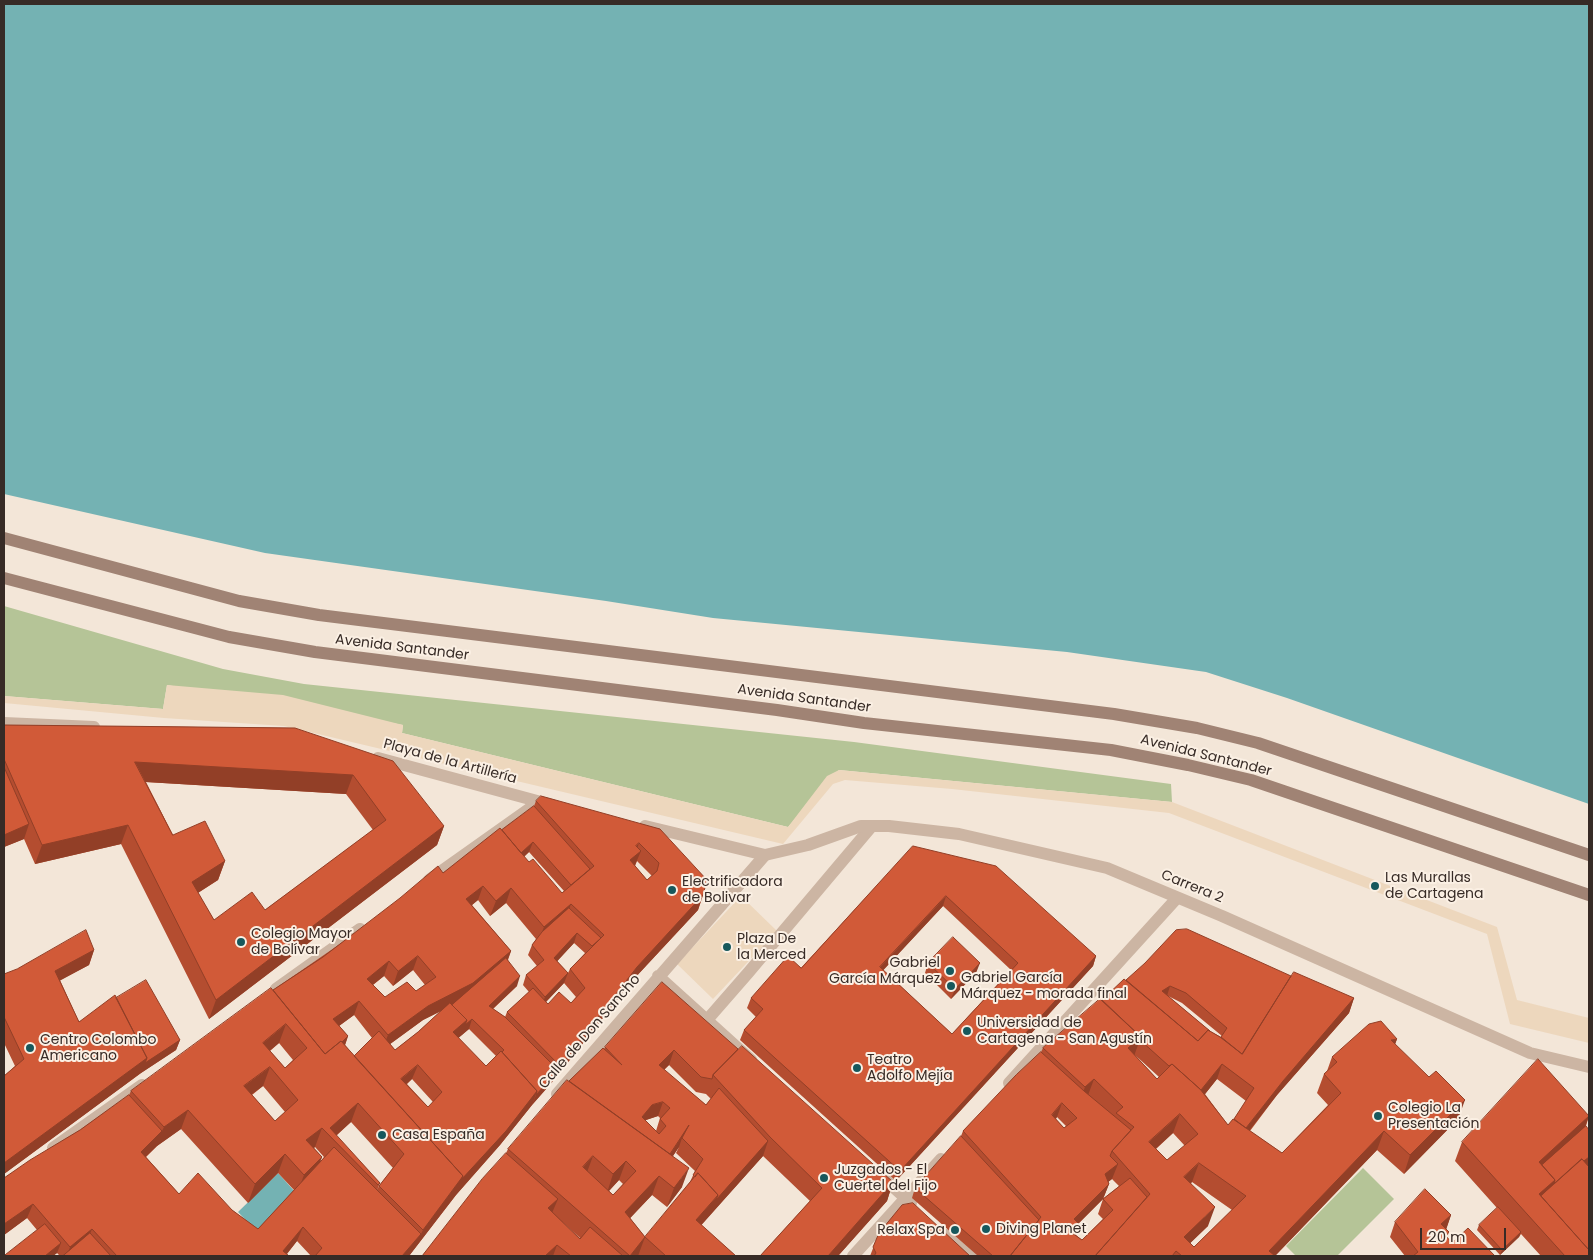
<!DOCTYPE html>
<html>
<head>
<meta charset="utf-8">
<style>
  body { margin:0 }
  #map { position:relative; width:1593px; height:1260px; overflow:hidden; background:#f3e6d8; font-family:Poppins,sans-serif }
  canvas { display:block }
  .frame { position:absolute; inset:0; border:5px solid #372b26; pointer-events:none }
  .scale { position:absolute; left:1420px; top:1228px; width:86px; height:22px; box-sizing:border-box; border:2px solid #372b26; border-top:0; padding-left:6px; font-size:15px; line-height:18px; white-space:nowrap; color:#372b26; -webkit-text-stroke:4px #fbf0e4; paint-order:stroke }
</style>
</head>
<body>
<div id="map">
<canvas width="1593" height="1260"></canvas>
<div class="frame"></div>
<div class="scale">20 m</div>
</div>
<script>
const g = document.querySelector('canvas').getContext('2d');
g.lineJoin = 'round';
function fillPath(path, color) {
  g.fillStyle = color;
  g.fill(path, 'evenodd');
}
function trace(path, color, width, dash) {
  g.strokeStyle = color;
  g.lineWidth = width;
  g.lineCap = dash ? 'butt' : 'round';
  g.setLineDash(dash || []);
  g.stroke(path);
}
function label(font, color, halo, rows, align = 'center') {
  g.font = font + ' Poppins,sans-serif';
  g.lineWidth = 4;
  g.setLineDash([]);
  g.textBaseline = 'middle';
  g.strokeStyle = halo;
  g.fillStyle = color;
  for (const [text, x, y, turn = 0] of rows) {
    g.save();
    g.translate(x, y);
    g.rotate((+turn || 0) * Math.PI / 180);
    g.textAlign = isNaN(turn) ? turn : align;
    if (halo) g.strokeText(text, 0, 0);
    g.fillText(text, 0, 0);
    g.restore();
  }
}
fillPath(new Path2D(`
  M4,606L223,669L304,684L854,742L1171,784L1172,802L839,770L788,827L402,733L403,725L167,685L163,709L4,696Z
  M1363,1168L1394,1199L1337,1256H1296L1286,1246Z`), '#b5c497');
fillPath(new Path2D(`
  M167,685L283,695L403,725L402,733L788,827L827,776L839,770L1172,802L1497,927L1517,1000L1589,1018V1043L1510,1024L1487,934L1169,813L952,789L845,780L833,784L783,844L284,726L164,718L4,703V696L163,709Z
  M741,896L777,931L713,999L677,964Z`), '#edd7bd');
fillPath(new Path2D(`
  M4,4H1589V804L1287,698L1206,672L1067,652L713,618L606,601L265,553L4,494Z
  M278,1173L297,1194L260,1235L238,1212Z`), '#74b2b3');
trace(new Path2D(`
  M707,1020L748,973L872,826`), '#ccb5a3', 12);
trace(new Path2D(`
  M429,880L539,802
  M658,976L751,1060
  M276,989L360,929
  M1009,1083L1177,898
  M557,1094L765,855
  M53,1148L142,1085
  M880,1175L911,1203
  M947,1235L971,1256
  M853,1256L941,1159`), '#ccb5a3', 12);
trace(new Path2D(`
  M4,723L94,727
  M378,758L552,805
  M645,826L765,855L808,845L861,826H889L959,834L1107,868L1222,916L1530,1053L1589,1067`), '#ccb5a3', 12);
trace(new Path2D(`
  M4,538L239,601L319,615L1114,714L1197,728L1258,743L1589,855
  M4,578L229,637L315,652L777,710L864,723L1111,750L1188,765L1251,780L1589,895`), '#a08374', 12);
fillPath(new Path2D(`
  M4,725L295,728L444,826L437,845L209,1019L121,844L35,864L24,839L4,847ZM146,782L346,794L373,830L265,910L214,920L198,893L218,880L225,861L173,835Z
  M536,801L660,829L703,895L698,910L632,981L554,1080L532,1105L500,1145L456,1195L409,1256H311L297,1241L287,1254L289,1256H60L57,1253L53,1256H4L37,1230L27,1218L4,1235V1178L80,1130L129,1095L131,1091L273,990L443,873L534,806ZM529,852L564,891L562,893L529,862L524,857ZM637,861L652,876L647,880L635,866ZM478,900L490,916L506,903L536,939L532,945L528,955L537,966L526,975L523,985L529,992L507,1012L505,1017L493,1009L517,986L508,960L511,951L472,905ZM574,943L585,953L570,969L568,973L557,961ZM413,970L425,985L416,991L385,997L373,985L384,976L393,986ZM564,983L576,997L571,1003L548,1004L546,1002ZM441,1011L418,1032L395,1050L390,1044L423,1020ZM354,1015L372,1038L354,1056L345,1045L348,1036L339,1026ZM469,1029L496,1056L486,1066L458,1038ZM279,1043L293,1060L285,1068L270,1051ZM412,1079L433,1102L428,1107L407,1084ZM263,1086L285,1112L275,1121L252,1095ZM351,1122L393,1168L379,1186L377,1190L380,1183L336,1136ZM181,1129L248,1203L278,1173L294,1190L258,1229L232,1210L179,1194L146,1157L157,1146ZM315,1147L324,1157L320,1162L322,1157L314,1148Z
  M913,846L1096,956L1093,966L896,1181L740,1040L744,1030L756,1017L747,1008L751,998L801,968ZM943,906L1011,970L952,1034L883,970Z
  M94,950L89,965L60,980L79,1022L116,998L180,1040L176,1050L141,1073L4,1174V1076L15,1066L4,1043V974Z
  M928,963L976,973L951,999L925,973Z
  M1291,976L1354,998L1349,1013L1277,1095L1250,1131L1282,1153L1328,1105L1317,1093L1324,1074L1327,1071L1332,1057L1397,1039L1395,1044L1458,1119L1404,1174L1377,1150L1275,1256H978L912,1198L915,1188L961,1136L963,1131L1041,1052L1043,1048L1126,980ZM1168,996L1182,1003L1222,1036L1221,1037L1210,1031ZM1135,1055L1159,1077L1157,1079ZM1217,1079L1246,1101L1234,1119L1228,1125L1205,1094ZM1057,1117L1066,1126L1064,1128L1056,1119ZM1173,1133L1185,1146L1167,1160L1156,1149ZM1112,1179L1119,1186L1103,1199L1098,1214L1103,1219L1082,1240L1076,1235L1080,1225L1078,1224L1103,1199L1109,1184L1108,1182ZM1192,1182L1232,1210L1194,1247L1190,1243L1208,1226L1191,1183Z
  M605,1047L738,1049L893,1182L887,1201L838,1256H760L810,1201L763,1156L701,1225L736,1256H422L506,1153L508,1149L569,1081L604,1049ZM669,1065L696,1092L706,1094L711,1099L706,1105L664,1070ZM658,1116L660,1118L656,1131L646,1121V1120ZM679,1147L676,1153L695,1171L690,1182L645,1237L630,1218L652,1195L667,1207L682,1187L673,1156ZM619,1180L623,1184L613,1195L609,1191ZM560,1220L580,1238V1239Z
  M1589,1116L1586,1126L1588,1165L1589,1256H1541L1521,1234L1519,1237L1500,1255L1477,1230L1479,1225L1497,1208L1455,1161L1462,1142Z
  M1451,1215L1446,1229L1447,1238L1452,1243L1495,1256H1405L1390,1237L1395,1222Z
  M879,1233L970,1256H870Z`), '#b44d30');
fillPath(new Path2D(`
  M135,762L353,775L346,794L129,781Z
  M29,824L24,839L4,847V835Z
  M128,825L121,844L35,864L42,845Z
  M444,826L437,845L209,1019L216,1000Z
  M533,842L529,852L514,865L518,856Z
  M639,843L634,857L641,851L635,865L625,875L636,846Z
  M225,861L218,880L185,901L192,882Z
  M483,886L478,900L461,914L466,899Z
  M511,888L506,903L490,916L496,901Z
  M703,895L698,910L632,981L554,1080L560,1066L637,967Z
  M946,896L943,906L877,977L880,967Z
  M571,904L566,918L538,942L544,927Z
  M577,933L574,943L551,968L554,958Z
  M94,950L89,965L50,986L55,971Z
  M511,951L505,966L467,998L423,1020L382,1050L388,1035L428,1006Z
  M418,956L413,970L393,986L398,971Z
  M1096,956L1093,966L896,1181L900,1171Z
  M389,961L384,976L361,994L367,979Z
  M980,963L976,973L951,999L955,989Z
  M568,973L564,983L541,1007L545,997Z
  M520,976L517,986L485,1016L489,1006Z
  M1170,986L1167,996L1162,991Z
  M1354,998L1349,1013L1277,1095L1238,1145L1244,1131L1283,1081Z
  M359,1001L354,1015L328,1034L333,1019Z
  M472,1019L469,1029L448,1047L453,1032L467,1020Z
  M286,1024L279,1043L256,1062L263,1043Z
  M348,1036L343,1051L324,1059Z
  M1141,1037L1134,1056L1128,1048Z
  M1397,1039L1390,1058L1391,1040Z
  M180,1040L176,1050L141,1073L4,1174V1163L147,1058Z
  M674,1050L669,1065L653,1080L659,1065Z
  M1222,1064L1217,1079L1194,1108L1199,1093Z
  M418,1065L412,1079L396,1093L401,1079Z
  M270,1067L263,1086L237,1105L244,1086Z
  M558,1070L554,1080L532,1105L536,1095Z
  M1094,1079L1087,1098L1078,1106L1085,1087Z
  M537,1091L532,1105L500,1145L456,1195L409,1256H402L421,1234L423,1230L463,1176Z
  M1465,1100L1458,1119L1404,1174L1410,1155Z
  M663,1102L658,1116L646,1120L637,1132L642,1117L652,1105Z
  M358,1103L351,1122L332,1139L330,1128Z
  M1062,1103L1057,1117L1046,1130L1052,1115Z
  M188,1110L181,1129L157,1146L136,1166L141,1152L162,1131L164,1127Z
  M1180,1114L1173,1133L1142,1161L1149,1142Z
  M1589,1116L1582,1135L1536,1171L1539,1162Z
  M689,1125L682,1138L679,1147L662,1172L668,1158Z
  M322,1128L315,1147L299,1159L306,1140Z
  M1384,1131L1377,1150L1275,1256L1269,1251Z
  M768,1141L763,1156L689,1239L696,1220Z
  M285,1154L278,1173L248,1203L255,1184Z
  M593,1156L586,1175L583,1167Z
  M322,1157L315,1176L297,1194L304,1175Z
  M1589,1157V1164L1543,1204L1539,1194L1555,1180Z
  M626,1161L619,1180L607,1193L613,1174Z
  M1199,1163L1192,1182L1177,1196L1184,1177Z
  M1118,1164L1112,1179L1099,1189L1105,1174Z
  M689,1168L682,1187L667,1207L674,1188Z
  M659,1176L652,1195L618,1231L625,1212Z
  M893,1182L887,1201L838,1256H828Z
  M1109,1184L1103,1199L1068,1234L1074,1219Z
  M558,1199L552,1213L548,1208Z
  M33,1204L27,1218L4,1235V1224Z
  M1215,1207L1208,1226L1179,1254L1184,1237Z
  M1451,1215L1446,1230L1441,1224Z
  M1080,1225L1074,1240L1072,1233Z
  M303,1227L297,1241L285,1256L283,1251Z
  M92,1229L86,1243L67,1256L70,1247Z
  M1521,1232L1519,1237L1500,1255L1502,1250Z
  M645,1237L638,1256H630Z
  M61,1243L57,1253L53,1256H45Z
  M557,1245L553,1256H545Z`), '#923f27');
const building = new Path2D(`
  M4,725L295,728L393,761L444,826L216,1000L128,825L42,845L4,759ZM135,762L353,775L386,820L265,910L252,892L214,920L192,882L225,861L205,821L173,835Z
  M4,767L29,824L4,835Z
  M541,796L660,829L707,880L703,895L637,967L560,1066L507,1012L533,988L548,1004L559,992L571,1003L585,988L570,969L604,935L571,904L544,927L511,888L496,901L483,886L466,899L511,951L473,983L428,1006L388,1035L359,1001L333,1019L348,1036L342,1042L341,1041L325,1054L273,990L323,957L400,898L438,866L443,873L500,828L529,862L533,859L562,893L594,866L536,801ZM639,843L659,863L657,871L647,880L630,860L641,851L636,846ZM418,956L436,977L416,991L407,982L385,997L367,979L389,961L398,971Z
  M534,806L590,869L571,885L533,842L521,853L502,830Z
  M913,846L996,866L1096,956L900,1171L744,1030L763,1009L751,998L788,956L801,968ZM946,896L1018,963L952,1034L880,967Z
  M569,908L601,938L592,946L577,933L554,958L568,973L545,997L526,975L544,960L532,945L542,932Z
  M1187,929L1291,976L1242,1054L1221,1037L1227,1028L1186,993L1170,986L1162,991L1210,1031L1208,1030L1198,1041L1126,980L1145,963L1176,930Z
  M86,930L94,950L55,971L79,1022L115,995L147,1058L4,1163V1076L24,1059L4,1017V974L17,969Z
  M953,937L980,963L955,989L928,963Z
  M506,958L520,976L489,1006L505,1017L558,1070L536,1095L537,1091L502,1052L504,1050L472,1019L465,1025L467,1020L452,1005Z
  M1294,972L1354,998L1283,1081L1246,1128L1234,1119L1254,1088L1222,1064L1201,1090L1172,1064L1169,1066L1140,1040L1141,1037L1102,1000L1124,979L1198,1041L1208,1030L1220,1037L1242,1054Z
  M146,980L180,1040L145,1063L147,1058L116,998Z
  M662,982L738,1049L713,1075L712,1079L701,1077L674,1050L659,1065L706,1105L719,1088L768,1141L716,1200L718,1195L698,1173L695,1177L693,1175L703,1159L682,1138L689,1125L670,1154L569,1081L603,1048L622,1065L605,1047ZM663,1102L670,1108L660,1119L666,1126L659,1134L642,1117L652,1105Z
  M271,988L325,1054L341,1041L463,1176L423,1230L379,1186L404,1154L358,1103L330,1128L380,1183L378,1185L322,1128L306,1140L322,1157L304,1175L285,1154L255,1184L188,1110L164,1127L131,1091ZM286,1024L307,1048L285,1068L263,1043ZM270,1067L298,1100L275,1121L244,1086Z
  M1100,999L1141,1037L1128,1048L1157,1079L1172,1064L1200,1089L1228,1125L1233,1119L1282,1153L1341,1093L1324,1074L1337,1062L1332,1057L1369,1024L1381,1021L1397,1039L1391,1040L1429,1077L1436,1071L1465,1100L1410,1155L1384,1131L1269,1251L1275,1256H1182L1176,1251L1172,1256H1095L1150,1194L1112,1151L1134,1127L1116,1113L1123,1107L1094,1079L1085,1087L1043,1048ZM1180,1114L1198,1134L1167,1160L1149,1142ZM1199,1163L1246,1196L1194,1247L1184,1237L1215,1207L1184,1177Z
  M450,1003L467,1020L453,1032L486,1066L501,1051L537,1091L506,1131L461,1180L463,1176L354,1056L379,1031L395,1050L418,1032ZM418,1065L442,1092L428,1107L401,1079Z
  M742,1046L893,1182L828,1256H760L822,1188L770,1137L713,1075Z
  M1041,1052L1084,1091L1131,1130L1112,1151L1110,1156L1118,1164L1105,1174L1109,1184L1074,1219L1080,1225L1072,1233L1082,1240L1113,1210L1103,1199L1130,1178L1147,1197L1095,1256H1010L1041,1217L963,1131L1016,1075ZM1062,1103L1077,1118L1064,1128L1052,1115Z
  M1538,1059L1589,1116L1539,1162L1555,1180L1539,1194L1589,1250V1256H1565L1462,1142Z
  M567,1080L689,1168L674,1188L659,1176L625,1212L645,1237L630,1256L508,1149ZM593,1156L613,1174L626,1161L636,1171L613,1195L583,1167Z
  M129,1095L162,1131L141,1152L179,1194L198,1173L232,1210L258,1229L334,1147L421,1234L402,1256H315L322,1248L303,1227L283,1251L289,1256H117L92,1229L70,1247L33,1204L4,1224V1178L30,1160L80,1130Z
  M1586,1126L1589,1130V1157L1584,1161L1582,1159L1554,1184L1555,1180L1542,1165Z
  M961,1136L1039,1220L1010,1256H993L915,1188Z
  M506,1153L558,1199L548,1208L580,1239L590,1227L623,1256H604L603,1255L602,1256H571L557,1245L545,1256H422L482,1179Z
  M1582,1159L1589,1167V1250L1541,1196Z
  M698,1173L718,1195L696,1220L736,1256H666L645,1237Z
  M1425,1189L1451,1215L1441,1224L1449,1232L1446,1236L1452,1243L1468,1228L1495,1256H1413L1418,1252L1395,1222Z
  M913,1203L970,1256H874L876,1253L873,1247L879,1233L902,1205Z
  M1498,1207L1521,1232L1502,1250L1479,1225Z
  M45,1224L61,1243L45,1256H4Z
  M90,1233L111,1256H63Z`);
fillPath(building, '#d15a38');
trace(building, '#923f27', 1);
for (const [x, y, r, color] of [
  [1375,886,5,"#17585c"],
  [672,890,5,"#17585c"],
  [241,942,5,"#17585c"],
  [727,947,5,"#17585c"],
  [950,971,5,"#17585c"],
  [951,986,5,"#17585c"],
  [967,1031,5,"#17585c"],
  [30,1048,5,"#17585c"],
  [857,1068,5,"#17585c"],
  [1378,1116,5,"#17585c"],
  [382,1135,5,"#17585c"],
  [824,1178,5,"#17585c"],
  [986,1229,5,"#17585c"],
  [955,1230,5,"#17585c"]
]) {
  const dot = new Path2D();
  dot.arc(x, y, r, 0, 2 * Math.PI);
  g.fillStyle = color;
  g.fill(dot);
  trace(dot, '#fbf0e4', 2);
}
label('14px', '#372b26', '#fbf0e4', [
  ["Avenida Santander",402,648,7],
  ["Avenida Santander",804,699,8],
  ["Avenida Santander",1206,756,14],
  ["Playa de la Artillería",450,762,15],
  ["Carrera 2",1192,887,22],
  ["Calle de Don Sancho",590,1032,-49]
]);
label('14px', '#372b26', '#fbf0e4', [
  ["Las Murallas",1385,878],
  ["de Cartagena",1385,894],
  ["Electrificadora",682,882],
  ["de Bolivar",682,898],
  ["Colegio Mayor",251,934],
  ["de Bolívar",251,950],
  ["Plaza De",737,939],
  ["la Merced",737,955],
  ["Gabriel",940,963,"right"],
  ["García Márquez",940,979,"right"],
  ["Gabriel García",961,978],
  ["Márquez - morada final",961,994],
  ["Universidad de",977,1023],
  ["Cartagena - San Agustín",977,1039],
  ["Centro Colombo",40,1040],
  ["Americano",40,1056],
  ["Teatro",867,1060],
  ["Adolfo Mejía",867,1076],
  ["Colegio La",1388,1108],
  ["Presentación",1388,1124],
  ["Casa España",392,1135],
  ["Juzgados - El",834,1170],
  ["Cuertel del Fijo",834,1186],
  ["Diving Planet",996,1229],
  ["Relax Spa",945,1230,"right"]
], 'left');
</script>
</body>
</html>
